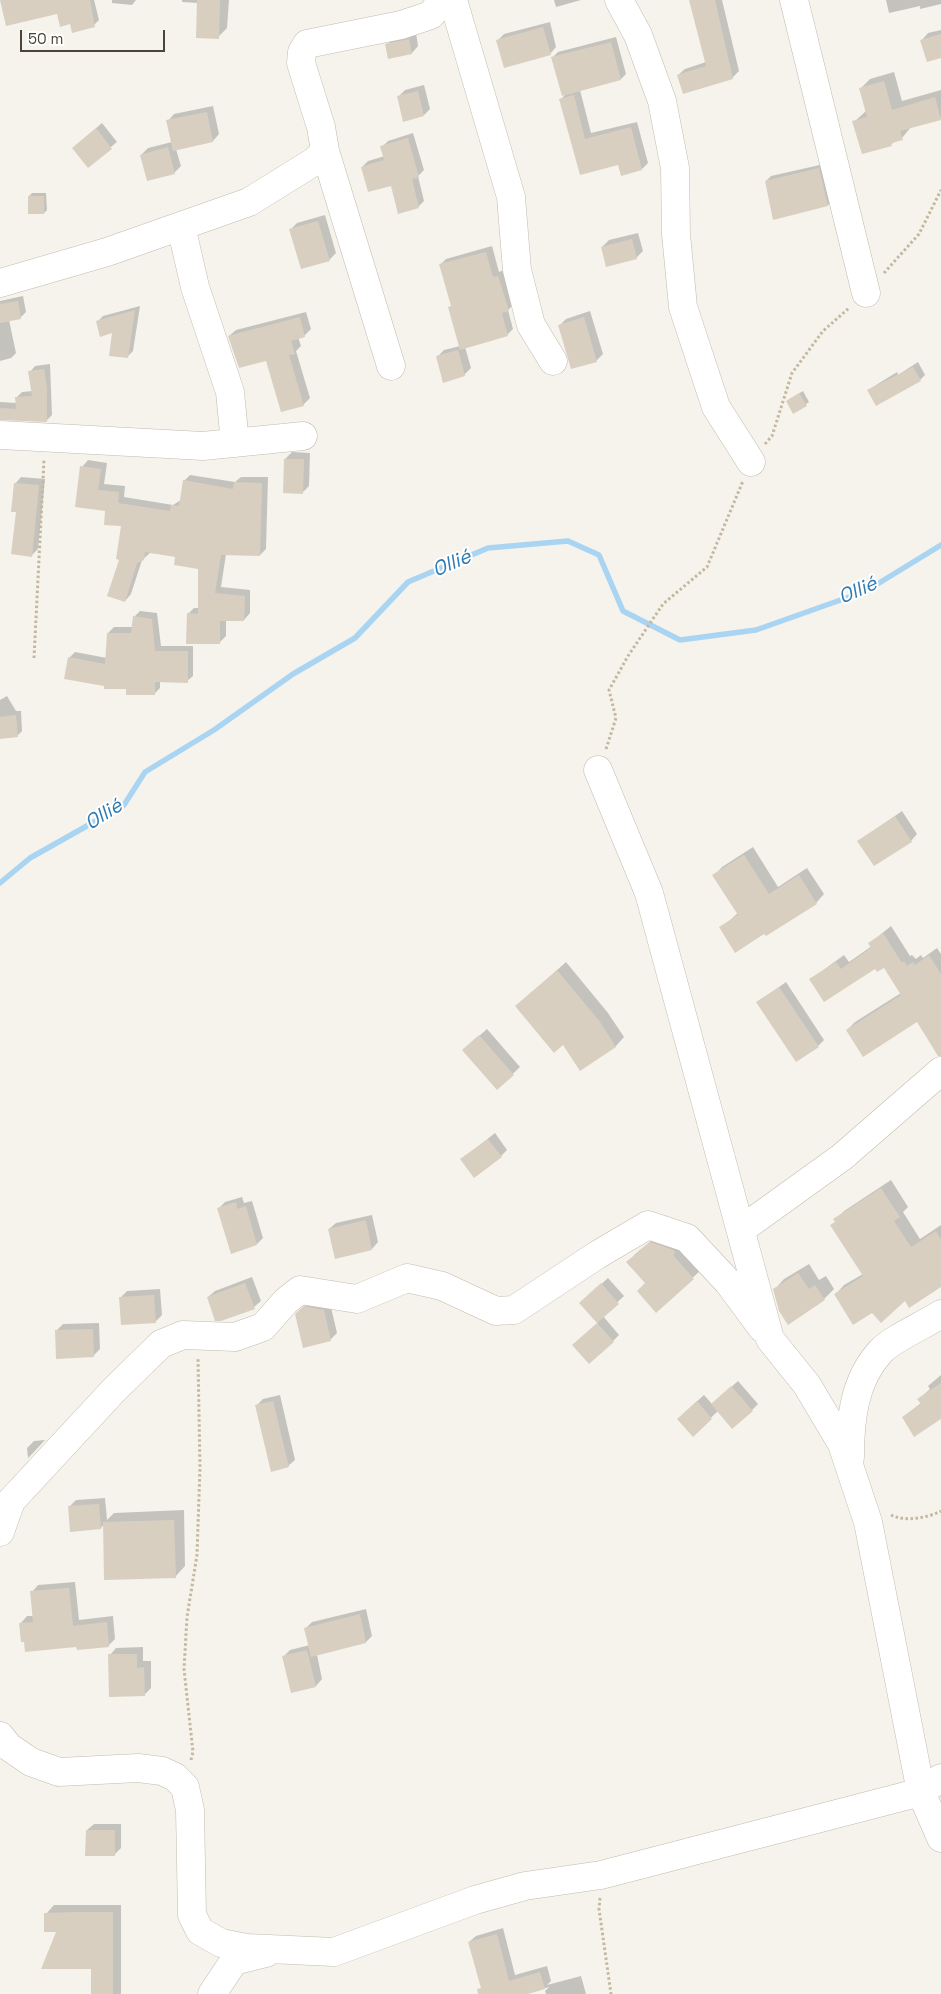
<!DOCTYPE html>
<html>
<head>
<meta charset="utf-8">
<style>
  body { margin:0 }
  #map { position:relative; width:941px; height:1994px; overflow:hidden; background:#f6f3ec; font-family:"Space Grotesk",sans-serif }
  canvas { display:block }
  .scale { position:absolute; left:20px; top:30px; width:145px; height:22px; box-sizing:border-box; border:2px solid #4b4439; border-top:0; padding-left:6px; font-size:15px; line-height:18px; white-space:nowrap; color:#4b4439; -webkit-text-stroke:4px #fff; paint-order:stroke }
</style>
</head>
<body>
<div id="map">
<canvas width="941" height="1994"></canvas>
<div class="scale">50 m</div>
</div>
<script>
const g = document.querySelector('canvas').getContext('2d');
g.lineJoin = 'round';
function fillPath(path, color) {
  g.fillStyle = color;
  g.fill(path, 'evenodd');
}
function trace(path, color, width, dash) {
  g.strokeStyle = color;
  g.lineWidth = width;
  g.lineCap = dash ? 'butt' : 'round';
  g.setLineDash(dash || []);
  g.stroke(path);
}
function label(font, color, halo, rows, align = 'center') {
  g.font = font + ' "Space Grotesk",sans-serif';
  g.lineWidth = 4;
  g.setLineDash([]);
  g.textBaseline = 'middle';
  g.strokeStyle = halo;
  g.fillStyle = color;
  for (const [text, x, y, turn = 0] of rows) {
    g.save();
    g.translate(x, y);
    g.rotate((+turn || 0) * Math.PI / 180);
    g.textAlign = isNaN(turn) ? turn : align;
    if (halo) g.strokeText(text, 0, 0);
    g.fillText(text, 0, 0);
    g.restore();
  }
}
fillPath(new Path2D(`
  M1,0H94L99,20L93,26L71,23L58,13Z
  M112,0H136L132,5L112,3Z
  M182,0H229L227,28L218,37L199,3L182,2Z
  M554,0H581L556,7Z
  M690,0H722L739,71L732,78L678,75L685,69L706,62Z
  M886,0H941V4L920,9V6L889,13Z
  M550,22L556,47L550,54L498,40L504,34Z
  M941,30V56L922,40L928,33Z
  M416,33L418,46L412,53L387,45L393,38Z
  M616,37L626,74L621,79L580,90L591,133L637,122L648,163L642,169L619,164L581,174L561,99L566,94L552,58L558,52Z
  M894,72L902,101L941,90V118L911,127L902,138L891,144L854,122L866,111L860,89L870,79Z
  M424,85L430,109L424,115L398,97L405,90Z
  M213,106L219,134L213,141L176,149L181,166L174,173L141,155L148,148L172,142L168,121L174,114Z
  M102,123L117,142L88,166L73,148Z
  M413,133L424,170L418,176L424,201L418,207L392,184L362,167L368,161L385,156L382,147L388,141Z
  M824,164L833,200L828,205L802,210L766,181L771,176Z
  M32,193H46L47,210L44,213L29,196Z
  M325,215L336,253L329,260L291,229L297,223Z
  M638,233L643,251L636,258L602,247L609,240Z
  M492,246L499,272L504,270L514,304L508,310L513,329L507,335L465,347L471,368L464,375L437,357L444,350L460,346L449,307L452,305L440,265L446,259Z
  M23,296L26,312L20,318L9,320L16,353L11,358L0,361V301Z
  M140,306L133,351L127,357L114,331L97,322L103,316Z
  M590,311L603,354L596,361L560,325L566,319Z
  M306,312L311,329L304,336L298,337L301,346L296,351L310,398L303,405L267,359L229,336L236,330Z
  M918,362L925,375L920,380L868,390L897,372L898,375Z
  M50,364L52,415L46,421L0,418V402L17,403L16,398L22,392L33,391L30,372L35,366Z
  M803,391L809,402L794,413L787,401Z
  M292,452L310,453L309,486L303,492L285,459Z
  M88,460L107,463L104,484L125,486L124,497L173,505L181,500L184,481L190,475L235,482L241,477H268L266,549L260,555L226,554L221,587L250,590V613L244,620L226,619V636L220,642L188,614L194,608H199V568L177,556L150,553L142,560L131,594L125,601L121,559L122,525L106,510L82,467Z
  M21,477L45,479L38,549L31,556L17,511L15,484Z
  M140,611L157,613L161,646H193V676L187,681H160V688L154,694L106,685L69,658L75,652L107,658L108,633L114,627H133L134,617Z
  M7,696L16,711H21L22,731L17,736L0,737V700Z
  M902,811L917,834L911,841H859Z
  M753,847L778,887L807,868L824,894L816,903L764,932L721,928L738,913L714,876L722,867Z
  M891,926L910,956L912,955L916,959L921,955L923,958L937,948L941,954V1047L917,1021L847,1030L855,1022L901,993L884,966L811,979L844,955L849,962L872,946L870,943Z
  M566,962L608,1013L624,1037L616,1046L580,1069L563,1043L517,1006Z
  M786,982L824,1040L818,1046L758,1002Z
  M487,1029L520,1067L497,1089L470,1044Z
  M495,1133L507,1150L501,1156L462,1159Z
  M891,1180L908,1207L903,1212L920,1239L941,1225V1286L873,1311L835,1295L844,1285L863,1274L835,1220L844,1211Z
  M242,1197L244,1203L252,1201L263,1238L257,1244L218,1209L225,1202Z
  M372,1215L378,1242L372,1249L329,1229L336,1223Z
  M657,1236L679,1247L700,1271L656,1311L634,1255Z
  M809,1264L819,1280L826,1276L834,1289L824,1299L774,1290L784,1279Z
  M252,1277L261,1301L254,1307L208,1297L215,1291Z
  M608,1278L624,1296L603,1316L619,1335L613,1341L580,1339L598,1323L581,1303Z
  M160,1289L162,1315L155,1322L120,1298L127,1291Z
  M312,1300L330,1303L337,1333L330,1340L303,1308Z
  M99,1323L100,1349L93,1356L56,1331L63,1324Z
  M941,1375V1418L903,1417L921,1403L919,1399L930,1389L928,1386Z
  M738,1381L758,1404L752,1410L718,1411L693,1435L685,1412L704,1395L712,1404Z
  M280,1395L295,1460L288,1466L256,1406L263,1399Z
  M45,1440L33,1453L28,1458L27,1448L34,1441Z
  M105,1498L107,1520L114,1513L184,1510L185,1566L175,1577L104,1524L101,1528L69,1507L76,1500Z
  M75,1582L79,1620L113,1616L115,1639L108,1646H78L21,1623L27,1616H34L32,1592L38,1585Z
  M366,1609L372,1636L366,1642L317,1655L322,1679L316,1686L292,1692L284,1656L290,1650L310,1645L306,1628L312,1622Z
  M143,1647V1661H151V1688L144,1695L110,1655L116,1648Z
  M94,1824H121V1848L114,1855L87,1830Z
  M54,1905H121V1994H92L93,1968L46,1914Z
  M503,1928L515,1975L547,1966L551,1981L547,1985L581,1976L586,1994H546L545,1991L549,1987L523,1994H484L469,1942L476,1936Z`), '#0003');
trace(new Path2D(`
  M0,883L30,858L124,805L145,772L214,730L293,674L355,638L408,582L488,548L568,541L599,555L623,611L680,640L756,630L866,591L941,545`), '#a9d4f2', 5.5);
fillPath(new Path2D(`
  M0,0H90L95,27L72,33L70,24L60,27L57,14L6,26Z
  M197,0H220L219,39L196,38Z
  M689,0H715L733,79L683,94L677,75L706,66Z
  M543,27L551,55L504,68L496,40Z
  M941,34V58L927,62L920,40Z
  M409,39L412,54L388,59L385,44Z
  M611,42L621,80L562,96L551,57Z
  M884,81L892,110L935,97L941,120L900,131L903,140L891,143L892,146L862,154L852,121L867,117L859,88Z
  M418,91L424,116L403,122L397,96Z
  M574,95L585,139L631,127L642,170L621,176L618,165L580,175L559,99Z
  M207,112L213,142L173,151L166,120Z
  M96,128L112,149L88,168L72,148Z
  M408,138L419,177L412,179L419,208L398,214L391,186L368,192L361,167L384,160L380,146Z
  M168,147L175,174L147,181L140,155Z
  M819,168L828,206L773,220L765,181Z
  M28,196H44V214H28Z
  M318,221L330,261L301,269L289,229Z
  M632,239L637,259L606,267L601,247Z
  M486,252L493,277L498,276L509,311L502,313L508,336L460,350L448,307L451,306L439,264Z
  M18,301L21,319L0,323V304Z
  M135,310L128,358L109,356L112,333L100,337L96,321Z
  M300,317L305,337L291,341L295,354L289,355L304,406L281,412L266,361L239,368L228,336Z
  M584,317L597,362L571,369L558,325Z
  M458,350L465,376L443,383L436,356Z
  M913,367L921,381L876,406L867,390Z
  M44,369L47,388V422L0,420V408L16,409L15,397L32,396L28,371Z
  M799,393L807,406L793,414L786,401Z
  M284,459H304L303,494L283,493Z
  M80,466L101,469L98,490L119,492L118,503L170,511L171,505L179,506L183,480L233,489L234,482L262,483L260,556L221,555L215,593L245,596L244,621H220V644H186L187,613L198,614V569L174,565L175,557L145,552L144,560L137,563L125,602L107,596L119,560L116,559L121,526L104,525L105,511L75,507Z
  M14,483L39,485L32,557L11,554L16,512H11Z
  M133,616L152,619L155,651H188V683L155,682V695H126V689H104V686L64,679L68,657L105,664L107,633H131Z
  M16,715L18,737L0,739V717Z
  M895,816L912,842L874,866L857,841Z
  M744,855L769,894L799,875L817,904L766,936L764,934L735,953L719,927L738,915L712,875Z
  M883,933L902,963L904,961L907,966L913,962L915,965L929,955L941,974V1056H938L917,1022L863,1057L846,1030L901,995L884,968L877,972L875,969L824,1002L809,979L836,962L841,969L871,948L868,943Z
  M557,970L600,1022L616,1047L580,1071L563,1045L554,1053L515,1006Z
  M779,987L819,1047L796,1062L756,1002Z
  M479,1035L514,1075L497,1090L462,1050Z
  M488,1139L502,1157L474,1178L460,1159Z
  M881,1188L900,1217L894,1221L911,1247L936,1231L941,1239V1287L909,1308L905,1301L881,1323L872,1313L853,1325L834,1294L863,1276L830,1225L835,1222L833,1219Z
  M236,1202L237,1209L246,1206L257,1245L231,1254L217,1208Z
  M366,1220L372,1250L335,1259L328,1229Z
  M650,1242L673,1250L675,1253L673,1255L694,1279L656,1313L637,1291L645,1283L626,1262Z
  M798,1273L809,1289L815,1285L825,1300L788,1325L779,1311L773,1289Z
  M245,1283L255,1309L221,1321H215L207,1297Z
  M601,1283L619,1304L597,1323L579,1303Z
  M154,1295L156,1323L121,1325L119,1297Z
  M304,1306L324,1310L331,1341L303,1348L295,1314Z
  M597,1323L614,1342L589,1364L572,1345Z
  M93,1329L94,1357L56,1359L55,1330Z
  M941,1383V1419L914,1437L902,1417L921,1404L917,1399Z
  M731,1386L753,1411L732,1429L711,1404Z
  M273,1401L289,1467L271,1472L255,1405Z
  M697,1401L712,1419L693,1437L677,1419Z
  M99,1504L101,1529L70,1532L68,1506Z
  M174,1520L176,1578L104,1580L103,1522Z
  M69,1588L73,1626L107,1622L109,1647L77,1650L76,1647L25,1652L24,1642H21L19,1623L33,1622L30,1591Z
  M360,1614L366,1643L311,1657L304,1628Z
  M307,1650L316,1687L291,1693L282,1656Z
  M108,1654H137V1668L144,1667L145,1696L109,1697Z
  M86,1830H115V1856H85Z
  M79,1912H113V1994H91V1969H41L56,1932H44V1913Z
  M497,1934L509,1981L540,1972L545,1989L528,1994H478L477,1989L481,1988L468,1942Z`), '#d8cfc1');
const minor = new Path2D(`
  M453,0L511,197L517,270L531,325L553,361
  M619,0L638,35L662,101L675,168L676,234L683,307L716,407L751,462
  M794,0L866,293
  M181,226L195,287L230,392L235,443
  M0,283L107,252L249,202L315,161L325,151
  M391,366L325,151L321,127L301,63L302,52L307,44L401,25L431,15L442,0
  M0,435L203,446L303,436
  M598,770L649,893L770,1339L807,1385L842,1444L868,1522L921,1792L941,1838
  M742,1229L842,1157L941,1071
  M850,1457C850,1419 854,1380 881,1351C892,1339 926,1324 941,1314
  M0,1532L11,1501L114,1390L161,1344L183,1335L235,1337L263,1327L286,1301L300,1290L357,1299L407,1278L442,1286L496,1311L514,1310L597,1255L648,1225L687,1238L728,1282L762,1328
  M0,1736L9,1747L31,1762L59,1772L138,1768L162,1771L175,1777L185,1787L190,1810L192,1915L200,1931L221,1943L247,1948L334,1952L475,1900L525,1886L601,1875L921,1792L941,1778
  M212,1994L234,1961L266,1953`);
trace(minor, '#c2bbae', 29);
trace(new Path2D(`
  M884,273L919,234L941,190
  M765,444L772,436L792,373L823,331L849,308
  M34,658L44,460
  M606,749L616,718L609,690L628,656L663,604L707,567L743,481
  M891,1515C905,1522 927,1518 941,1511
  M191,1760L193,1752L184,1669L187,1617L197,1555L200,1468L198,1358
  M600,1898L599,1909L611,1994`), '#c4b79f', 3, [2.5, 2.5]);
trace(minor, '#fff', 28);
label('italic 20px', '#2e7ab2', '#fff', [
  ["Ollié",452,564,-23],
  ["Ollié",858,591,-24],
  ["Ollié",104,815,-32]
]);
</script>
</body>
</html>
